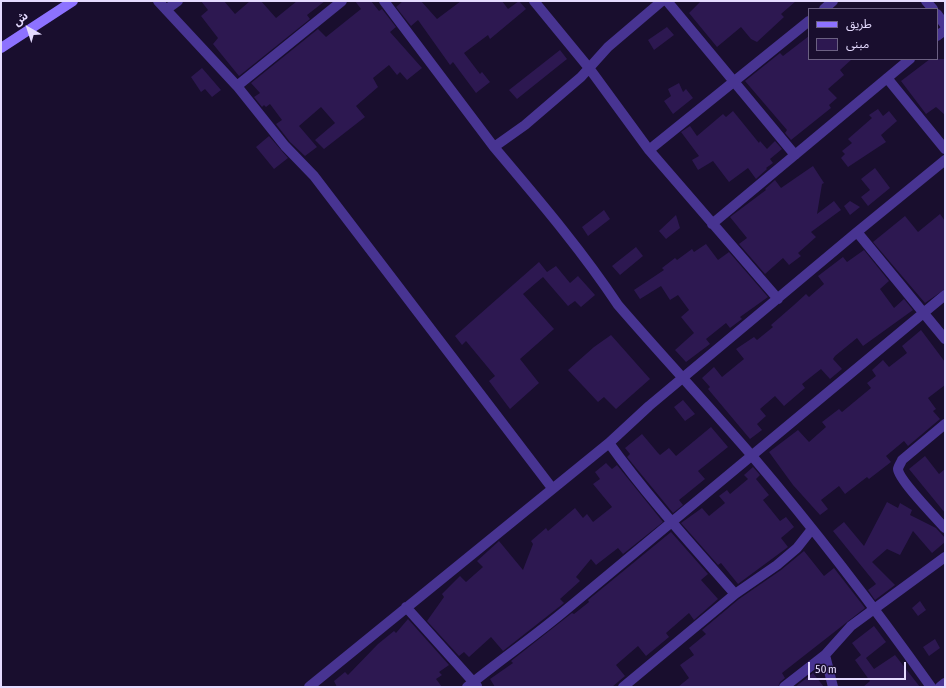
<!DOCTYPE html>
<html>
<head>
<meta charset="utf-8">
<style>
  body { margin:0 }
  #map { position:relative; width:946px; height:688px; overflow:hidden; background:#190e2e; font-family:"Asap Condensed","Noto Sans Arabic",sans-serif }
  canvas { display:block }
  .frame { position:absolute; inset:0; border:2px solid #e5dbff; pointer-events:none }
  .legend { position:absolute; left:808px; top:8px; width:130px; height:52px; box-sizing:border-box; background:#190e2e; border:1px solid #6b6082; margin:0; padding:5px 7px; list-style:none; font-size:12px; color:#e5dbff }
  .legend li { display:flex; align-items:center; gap:8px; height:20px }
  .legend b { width:20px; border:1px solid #6b6082 }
  .north { position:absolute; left:8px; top:8px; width:40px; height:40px; -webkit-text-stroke:3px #190e2e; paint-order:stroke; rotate:321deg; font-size:11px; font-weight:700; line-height:16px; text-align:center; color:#e5dbff }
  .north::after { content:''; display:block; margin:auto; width:14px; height:18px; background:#e5dbff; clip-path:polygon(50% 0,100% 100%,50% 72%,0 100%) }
  .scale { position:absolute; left:808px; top:662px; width:98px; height:18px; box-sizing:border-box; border:2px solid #e5dbff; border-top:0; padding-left:5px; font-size:12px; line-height:14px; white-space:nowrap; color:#e5dbff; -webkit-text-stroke:3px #190e2e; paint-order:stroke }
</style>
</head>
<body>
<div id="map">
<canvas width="946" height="688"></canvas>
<div class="frame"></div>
<ul class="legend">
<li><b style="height:5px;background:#8d72ff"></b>طريق</li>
<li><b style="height:11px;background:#2d1851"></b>مبنى</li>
</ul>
<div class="north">ش</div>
<div class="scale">50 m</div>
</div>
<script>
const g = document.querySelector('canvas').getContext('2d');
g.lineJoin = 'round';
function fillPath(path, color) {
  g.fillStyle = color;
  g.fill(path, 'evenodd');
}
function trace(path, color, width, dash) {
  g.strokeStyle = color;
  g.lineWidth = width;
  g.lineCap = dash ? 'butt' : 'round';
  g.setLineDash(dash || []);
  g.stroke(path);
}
fillPath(new Path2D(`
  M201,1H224L235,14L250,1H261L276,18L297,1H325L307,15L310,19L239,76L213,44L218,38L201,16L208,10Z
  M355,1H371L379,11L382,9L396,27L390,32L422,68L407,80L400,72L397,75L389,65L373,78L378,87L356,106L365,117L324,149L315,140L335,123L321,107L299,126L317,147L305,156L290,142L276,124L282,120L270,104L266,107L264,105L262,107L254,97L260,93L251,83L318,29L326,37L361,9Z
  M403,1H421L437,19L461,1H502L508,9L519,1L526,9L490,39L488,35L464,53L480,74L482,72L490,82L476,93L453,62L450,65L418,20L411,26L396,7Z
  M701,1H796L781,14L784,17L757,42L751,39L741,27L717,47L689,13Z
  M667,27L674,35L654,50L648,40Z
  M809,36V59H852L840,70L844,75L828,89L837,98L829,105L831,108L791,140L785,133L787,130L745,81L780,53L783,56Z
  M560,50L567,59L517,99L509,90Z
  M930,59H945V115L936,107L926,114L901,81Z
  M202,68L221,90L212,97L205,89L201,92L191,77Z
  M679,83L683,92L686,89L693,98L673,114L664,101L671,96L668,89Z
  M878,109L883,116L889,111L897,121L881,135L886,142L848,167L841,158L845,154L842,151L852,143L848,139L872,118L869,115Z
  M733,111L759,143L760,141L767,149L775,141L782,149L770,159L773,163L766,168L767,169L756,179L748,168L729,182L713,161L698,170L692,160L699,156L681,132L690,126L697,136L723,114L726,117Z
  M269,136L288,158L274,169L256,147Z
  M813,166L824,183L822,184L817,214L834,201L841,210L811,232L816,237L798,253L801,256L789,265L783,258L765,274L739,244L747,238L730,217L766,190L765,189L775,180L781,188Z
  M875,168L890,188L868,206L861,197L870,190L861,179Z
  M850,201L860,207L850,215L844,206Z
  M604,210L610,219L588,236L582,227Z
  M940,214L945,221V289L925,303L873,242L905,216L918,232Z
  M676,215L680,228L666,239L659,231Z
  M706,244L718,260L729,252L768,297L740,317L742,319L730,328L726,323L706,339L710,344L686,362L675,350L694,333L681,317L689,310L678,295L670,300L661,286L640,299L634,290L664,270L662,268L675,258L677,260L692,249L694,252Z
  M636,247L643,256L620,275L612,266Z
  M864,250L889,281L880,289L894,308L904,299L913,310L863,346L857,338L835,356L833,359L842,369L830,379L821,369L802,384L805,388L784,406L775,396L760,409L766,416L757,424L762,430L750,439L708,389L710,387L702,378L714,367L722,377L744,359L736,349L754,337L757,340L773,327L771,325L794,305L806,294L809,297L824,284L818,276L843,257L847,262Z
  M539,262L547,272L556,266L570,283L578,276L595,295L581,307L575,301L568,306L543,277L523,294L554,329L520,359L539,383L510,409L489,381L495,376L466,341L462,345L455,336Z
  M921,330L945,362V385L928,398L936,409L933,411L940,419L908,446L904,441L886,456L891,462L869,479L867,477L845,494L839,486L821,500L828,509L820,515L793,485L769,452L798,430L809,442L826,427L822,422L839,409L842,412L871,388L867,383L876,376L872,370L883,360L889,367L907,353L902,346Z
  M611,335L650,379L616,409L604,397L598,402L568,370L594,347Z
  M683,400L695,414L685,421L674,407Z
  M711,427L728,447L698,471L705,479L679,500L683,505L673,513L627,457L630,454L625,448L642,434L658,453L660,455L669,448L676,456Z
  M925,456L939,474L945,469V513L909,469Z
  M606,463L612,469L617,465L663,522L623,554L618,548L596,565L591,559L576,577L580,581L560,599L564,603L503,651L491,637L469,657L464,652L459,656L427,621L444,597L442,594L460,576L466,582L483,567L477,561L499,541L523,570L533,544L531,541L546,528L548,531L575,508L583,518L587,514L593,522L612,507L593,484L600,479L595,472Z
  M753,467L760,475L756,479L769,495L763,500L780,521L786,517L794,527L781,538L788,547L738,584L721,563L718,565L681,523L702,508L709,516L725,503L719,496L727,490L730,494L748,479L744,475Z
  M887,502L898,508L900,503L912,510L910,515L936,528L945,538V542L932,553L913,531L900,555L887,549L872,562L895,585L875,600L868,590L876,584L833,531L844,522L864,546Z
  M671,532L708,574L701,580L718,599L694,620L689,613L666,633L669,637L646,656L638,646L616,665L625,676L612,687H495L490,679L513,663L511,661L572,613L574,614L589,602L588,600Z
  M804,551L824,576L834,568L865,608L782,673L785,678L780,682L778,687H678L689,678L680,665L694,655L689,648L706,634L702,630L739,599L781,570Z
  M920,601L926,610L918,616L912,608Z
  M408,619L449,665L439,672L442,675L436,679L442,687H337L334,681L345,672L348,675L378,644L394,631L396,633Z
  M874,626L886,642L866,658L874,669L895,655L920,687H863L870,681L855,660L861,655L852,643Z
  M935,639L940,648L929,656L923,647Z
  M813,673L824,687H795Z`), '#2d1851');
trace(new Path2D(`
  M158,1L237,86L285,146L314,176L552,488
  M384,1L494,147
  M534,1L589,68L649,150L778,299
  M662,1L608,47L581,77L525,125L494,147C537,198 581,249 618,305C662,356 709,406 753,457C816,531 875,608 931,687
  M667,1L795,155
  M926,1L933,9
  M167,9L178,1
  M824,9L833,1
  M937,14L945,25
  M937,36L945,30
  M887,78L945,149
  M237,86L342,1
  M649,150L809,21
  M945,160L857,232L945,339
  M712,224L910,59
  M945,424L902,460C901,463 898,467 898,469C898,479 937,519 945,528
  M735,594C691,544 647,496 609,443L649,406L857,232
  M406,607L477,686
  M309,687L609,443
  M467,687C500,660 535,636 567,609C694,505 820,400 945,295
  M623,687L735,594L777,565L797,548L812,529
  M784,687L825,655
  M833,687L825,655L851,626L945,557
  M940,687L945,683`), '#483492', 10);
trace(new Path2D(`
  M1,48L73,1`), '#8d72ff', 10);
</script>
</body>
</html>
